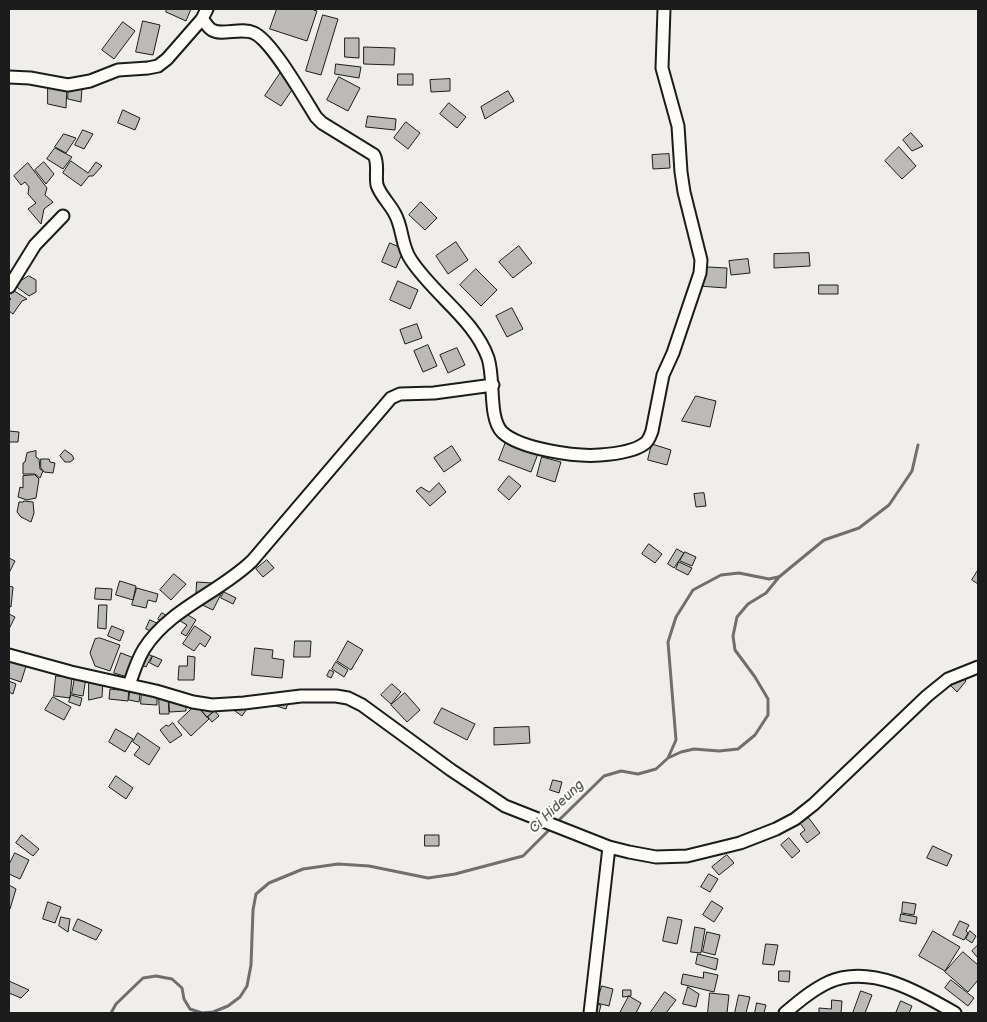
<!DOCTYPE html>
<html>
<head>
<meta charset="utf-8">
<style>
  body { margin:0 }
  #map { position:relative; width:987px; height:1022px; overflow:hidden; background:#f0eeea; font-family:"Balsamiq Sans",sans-serif }
  canvas { display:block }
  .frame { position:absolute; inset:0; border:10px solid #1c1c1c; pointer-events:none }
</style>
</head>
<body>
<div id="map">
<canvas width="987" height="1022"></canvas>
<div class="frame"></div>
</div>
<script>
const g = document.querySelector('canvas').getContext('2d');
g.lineJoin = 'round';
function trace(path, color, width, dash) {
  g.strokeStyle = color;
  g.lineWidth = width;
  g.lineCap = dash ? 'butt' : 'round';
  g.setLineDash(dash || []);
  g.stroke(path);
}
function fillPath(path, color) {
  g.fillStyle = color;
  g.fill(path, 'evenodd');
}
function label(font, color, halo, rows, align = 'center') {
  g.font = font + ' "Balsamiq Sans",sans-serif';
  g.lineWidth = 4;
  g.setLineDash([]);
  g.textBaseline = 'middle';
  g.strokeStyle = halo;
  g.fillStyle = color;
  for (const [text, x, y, turn = 0] of rows) {
    g.save();
    g.translate(x, y);
    g.rotate((+turn || 0) * Math.PI / 180);
    g.textAlign = isNaN(turn) ? turn : align;
    if (halo) g.strokeText(text, 0, 0);
    g.fillText(text, 0, 0);
    g.restore();
  }
}
trace(new Path2D(`
  M668,758L676,740L668,642L676,617L693,590L721,575L739,573L769,579L778,577
  M556,823L604,776L621,771L638,774L656,769L668,758L681,752L694,749L719,751L738,749L755,735L768,715V699L755,677L735,650L733,636L737,617L748,604L766,593L779,577L824,540L859,528L889,505L912,471L918,445
  M111,1013L116,1004L143,978L156,976L172,979L182,988L184,999L190,1009L202,1013L213,1012L228,1006L240,997L247,986L251,965L253,910L256,894L269,883L303,869L338,864L369,866L428,878L455,874L523,856L552,827`), '#706f6d', 3);
const building = new Path2D(`
  M167,9H191L186,21L166,12Z
  M277,9H311L317,11L307,41L270,29Z
  M323,15L338,19L321,75L306,71Z
  M143,21L160,25L153,55L136,52Z
  M123,22L135,31L114,59L102,50Z
  M345,38H359V58L345,57Z
  M364,47L395,48L394,65L364,64Z
  M336,64L361,67L359,78L335,74Z
  M281,72L294,87L281,106L265,96Z
  M398,74H413V85H398Z
  M339,77L360,88L348,111L327,100Z
  M450,79V91L431,92L430,80Z
  M48,85L67,86L66,108L48,104Z
  M69,86L82,88L81,102L68,99Z
  M508,91L514,101L485,119L481,107Z
  M449,103L466,117L457,128L440,114Z
  M123,110L140,118L135,130L118,123Z
  M368,116L396,119L395,130L366,127Z
  M406,122L420,133L408,149L394,138Z
  M83,130L93,134L84,149L75,145Z
  M911,133L923,146L912,151L903,140Z
  M64,134L76,138L66,153L55,147Z
  M899,147L916,166L902,179L885,161Z
  M55,148L72,157L63,169L47,159Z
  M669,154L670,168L653,169L652,155Z
  M71,161L88,173L96,162L102,166L93,176H89L81,186L63,173Z
  M44,162L54,174L46,184L35,170Z
  M28,163L47,188L45,195L53,202L44,209L41,224L28,209L36,203L28,194L29,187L25,182L21,185L14,176Z
  M421,202L437,218L425,230L409,215Z
  M456,242L468,260L448,274L436,256Z
  M390,243L404,249L396,268L382,262Z
  M519,246L532,263L513,278L499,262Z
  M809,253L810,266L774,268V254Z
  M748,259L750,273L731,275L729,261Z
  M708,267L727,268L726,288L699,286Z
  M476,269L497,290L481,306L460,285Z
  M29,276L36,280V292L29,296L14,285L17,278L21,280Z
  M398,281L418,290L410,309L390,300Z
  M819,285H838V294H819Z
  M11,289L27,299L22,301L13,314L9,311V301L11,299L9,298V293Z
  M512,308L523,329L507,337L496,316Z
  M417,324L422,338L405,344L400,330Z
  M428,345L437,366L423,372L414,351Z
  M457,348L465,365L448,373L440,355Z
  M696,396L716,401L710,427L682,421Z
  M9,431L19,432L18,442H9Z
  M507,439L539,451L531,472L499,460Z
  M652,444L671,450L667,465L648,460Z
  M452,446L461,460L444,472L434,458Z
  M65,450L72,455L74,459L70,462H65L60,456Z
  M36,451V457L39,459L40,469L43,471L40,478L35,474H23V463L25,462L27,453Z
  M542,457L561,462L555,482L537,476Z
  M41,459H49L50,462L55,463L53,473L44,472L41,468Z
  M35,475L39,479L36,498L27,500L18,497L20,487L23,488V476Z
  M509,476L521,486L509,500L498,490Z
  M439,483L446,492L430,506L416,491L421,487L429,492Z
  M704,493L706,506L696,507L694,494Z
  M24,501L33,502L34,513L31,522L21,517L17,512L19,502H23Z
  M649,544L662,554L655,563L642,554Z
  M677,549L684,553L674,568L668,564Z
  M685,552L696,557L692,566L680,561Z
  M9,558L15,561L9,573Z
  M267,560L274,568L263,577L256,569Z
  M679,562L692,568L688,575L676,569Z
  M978,570V584L972,580Z
  M174,574L186,584L171,600L160,590Z
  M120,581L136,586L133,600L116,595Z
  M197,582L212,583L211,590L196,599Z
  M9,586L13,587L11,607L9,606Z
  M96,588L112,589L111,600L95,599Z
  M137,588L158,594L156,602L148,600L146,608L132,605Z
  M217,590L222,592L213,610L200,604Z
  M224,592L236,598L233,604L221,598Z
  M99,605H107L106,629L98,628Z
  M180,610L196,620L186,636L181,633L187,625L175,618Z
  M162,613L168,616L164,623L158,619Z
  M9,614L15,617L9,629Z
  M150,620L159,624L155,633L146,629Z
  M112,626L124,631L120,641L108,636Z
  M195,626L211,637L205,647L200,643L194,651L183,644Z
  M100,638L120,645L110,671L95,666L90,653L95,639Z
  M295,641H311L310,657H294Z
  M348,641L363,650L351,670L337,661Z
  M255,648L273,650L272,658L284,660L282,678L252,675Z
  M121,653L134,658L127,677L114,673Z
  M146,653L152,656L146,667L140,664Z
  M153,656L162,660L158,667L150,663Z
  M188,656L195,657L194,680H178L179,666H187Z
  M9,658L27,663L21,682L9,678Z
  M336,662L348,670L344,677L332,669Z
  M330,670L334,672L331,678L327,676Z
  M961,675L966,681L957,692L948,683Z
  M56,676L72,677L70,698L54,696Z
  M75,677L86,678L83,696L72,694Z
  M89,679L103,681L102,697L89,700Z
  M9,681L16,684L13,694L9,692Z
  M392,684L401,692L391,704L381,695Z
  M119,686L129,687L128,701L109,699L110,689L119,690Z
  M142,690L157,693V705L141,704Z
  M130,692L140,694L139,702L129,700Z
  M405,693L420,710L407,722L391,705Z
  M71,695L82,698L80,706L69,702Z
  M53,697L71,707L64,720L45,710Z
  M159,697H168L169,714H160Z
  M169,698L186,702V711L170,712Z
  M289,700L286,709L270,704Z
  M250,704L242,716L228,706Z
  M196,705L209,719L191,736L178,722Z
  M199,707H209L213,712L207,717Z
  M442,708L475,724L467,740L434,723Z
  M215,711L219,716L212,722L208,717Z
  M173,723L182,735L170,743L160,730L166,725L168,726Z
  M529,727L530,743L494,745V728Z
  M116,729L133,739L125,752L109,742Z
  M138,733L160,748L149,765L134,755L140,747L133,742Z
  M116,776L133,788L126,799L109,787Z
  M553,780L562,782L559,793L550,790Z
  M805,813L820,833L807,843L800,834L805,830L797,819Z
  M22,835L39,849L33,856L16,843Z
  M425,835H439V846H425Z
  M789,838L800,851L792,858L781,845Z
  M933,846L952,855L947,866L927,858Z
  M15,853L29,860L20,879L9,874V865Z
  M727,855L734,863L719,875L712,867Z
  M709,874L718,879L710,892L701,887Z
  M9,885L16,889L10,909L9,908Z
  M712,901L723,908L714,922L703,915Z
  M48,902L61,907L55,923L43,919Z
  M903,902L916,904L914,915L902,913Z
  M901,914L917,917L916,924L900,921Z
  M61,917L70,919L68,932L59,926Z
  M668,917L682,920L677,944L663,941Z
  M78,919L102,930L96,940L73,930Z
  M960,921L969,925L966,931L968,933L964,940L953,935Z
  M695,927L705,929L701,953L691,952Z
  M933,931L960,947L945,971L919,956Z
  M970,931L976,936L972,943L966,939Z
  M707,932L720,935L715,955L703,952Z
  M766,944L778,945L774,965L763,964Z
  M978,945V958L972,951Z
  M963,952L978,965V980L968,992L945,972Z
  M698,954L718,959L716,970L696,964Z
  M779,971H790L789,982L779,981Z
  M704,972L718,975L714,992L681,984L683,974L703,978Z
  M951,980L974,998L968,1006L945,988Z
  M9,981L29,990L21,998L9,993Z
  M602,986L613,989L609,1006L597,1003Z
  M688,987L699,994L696,1007L683,1004Z
  M623,990H631V996L623,997Z
  M861,991L872,995L865,1013H853Z
  M665,992L676,1000L666,1013H652L651,1012Z
  M710,993L729,995L727,1013H708Z
  M739,995L750,997L746,1013H735Z
  M629,996L641,1003L636,1013H620Z
  M832,1000L842,1001L841,1013H819V1008L831,1009Z
  M901,1001L912,1006L909,1013H896Z
  M757,1003L766,1005L764,1013H755Z
  M595,1004L601,1005L599,1013H593Z`);
fillPath(building, '#bbbab6');
trace(building, '#1c1c1c', 1);
const minor = new Path2D(`
  M202,19C205,22 208,28 212,30C222,36 241,27 254,33C272,41 304,98 316,117L322,123L374,155C379,164 375,175 377,185C380,195 390,204 395,214C403,228 401,246 411,260C434,295 474,319 488,358C495,379 488,417 502,432C520,449 576,457 600,455C614,454 633,452 644,444C649,441 650,436 652,431L663,375L673,353L700,273L701,260L684,192L681,172L678,126L662,68L664,9
  M9,77L30,78L68,85L90,81L118,70L148,68L158,66L167,59L202,19L207,9
  M9,287L35,245L63,216
  M9,655L71,672L156,691L193,702L212,705L244,703L301,696H336L348,698L362,705L451,770L505,806L609,847L629,852L656,857L687,856L740,843L776,829L795,819L814,804L927,696L948,679L978,667
  M129,685C133,674 137,660 144,649C169,609 219,593 252,561L391,398L400,394L434,393L493,385
  M590,1013L609,847
  M785,1013C798,1002 812,990 829,982C871,964 919,992 955,1013`);
trace(minor, '#1c1c1c', 15);
trace(minor, '#fdfcf7', 11);
label('italic 14px', '#5b5b59', '#fdfcf7', [
  ["Ci Hideung",557,807,-44]
]);
</script>
</body>
</html>
